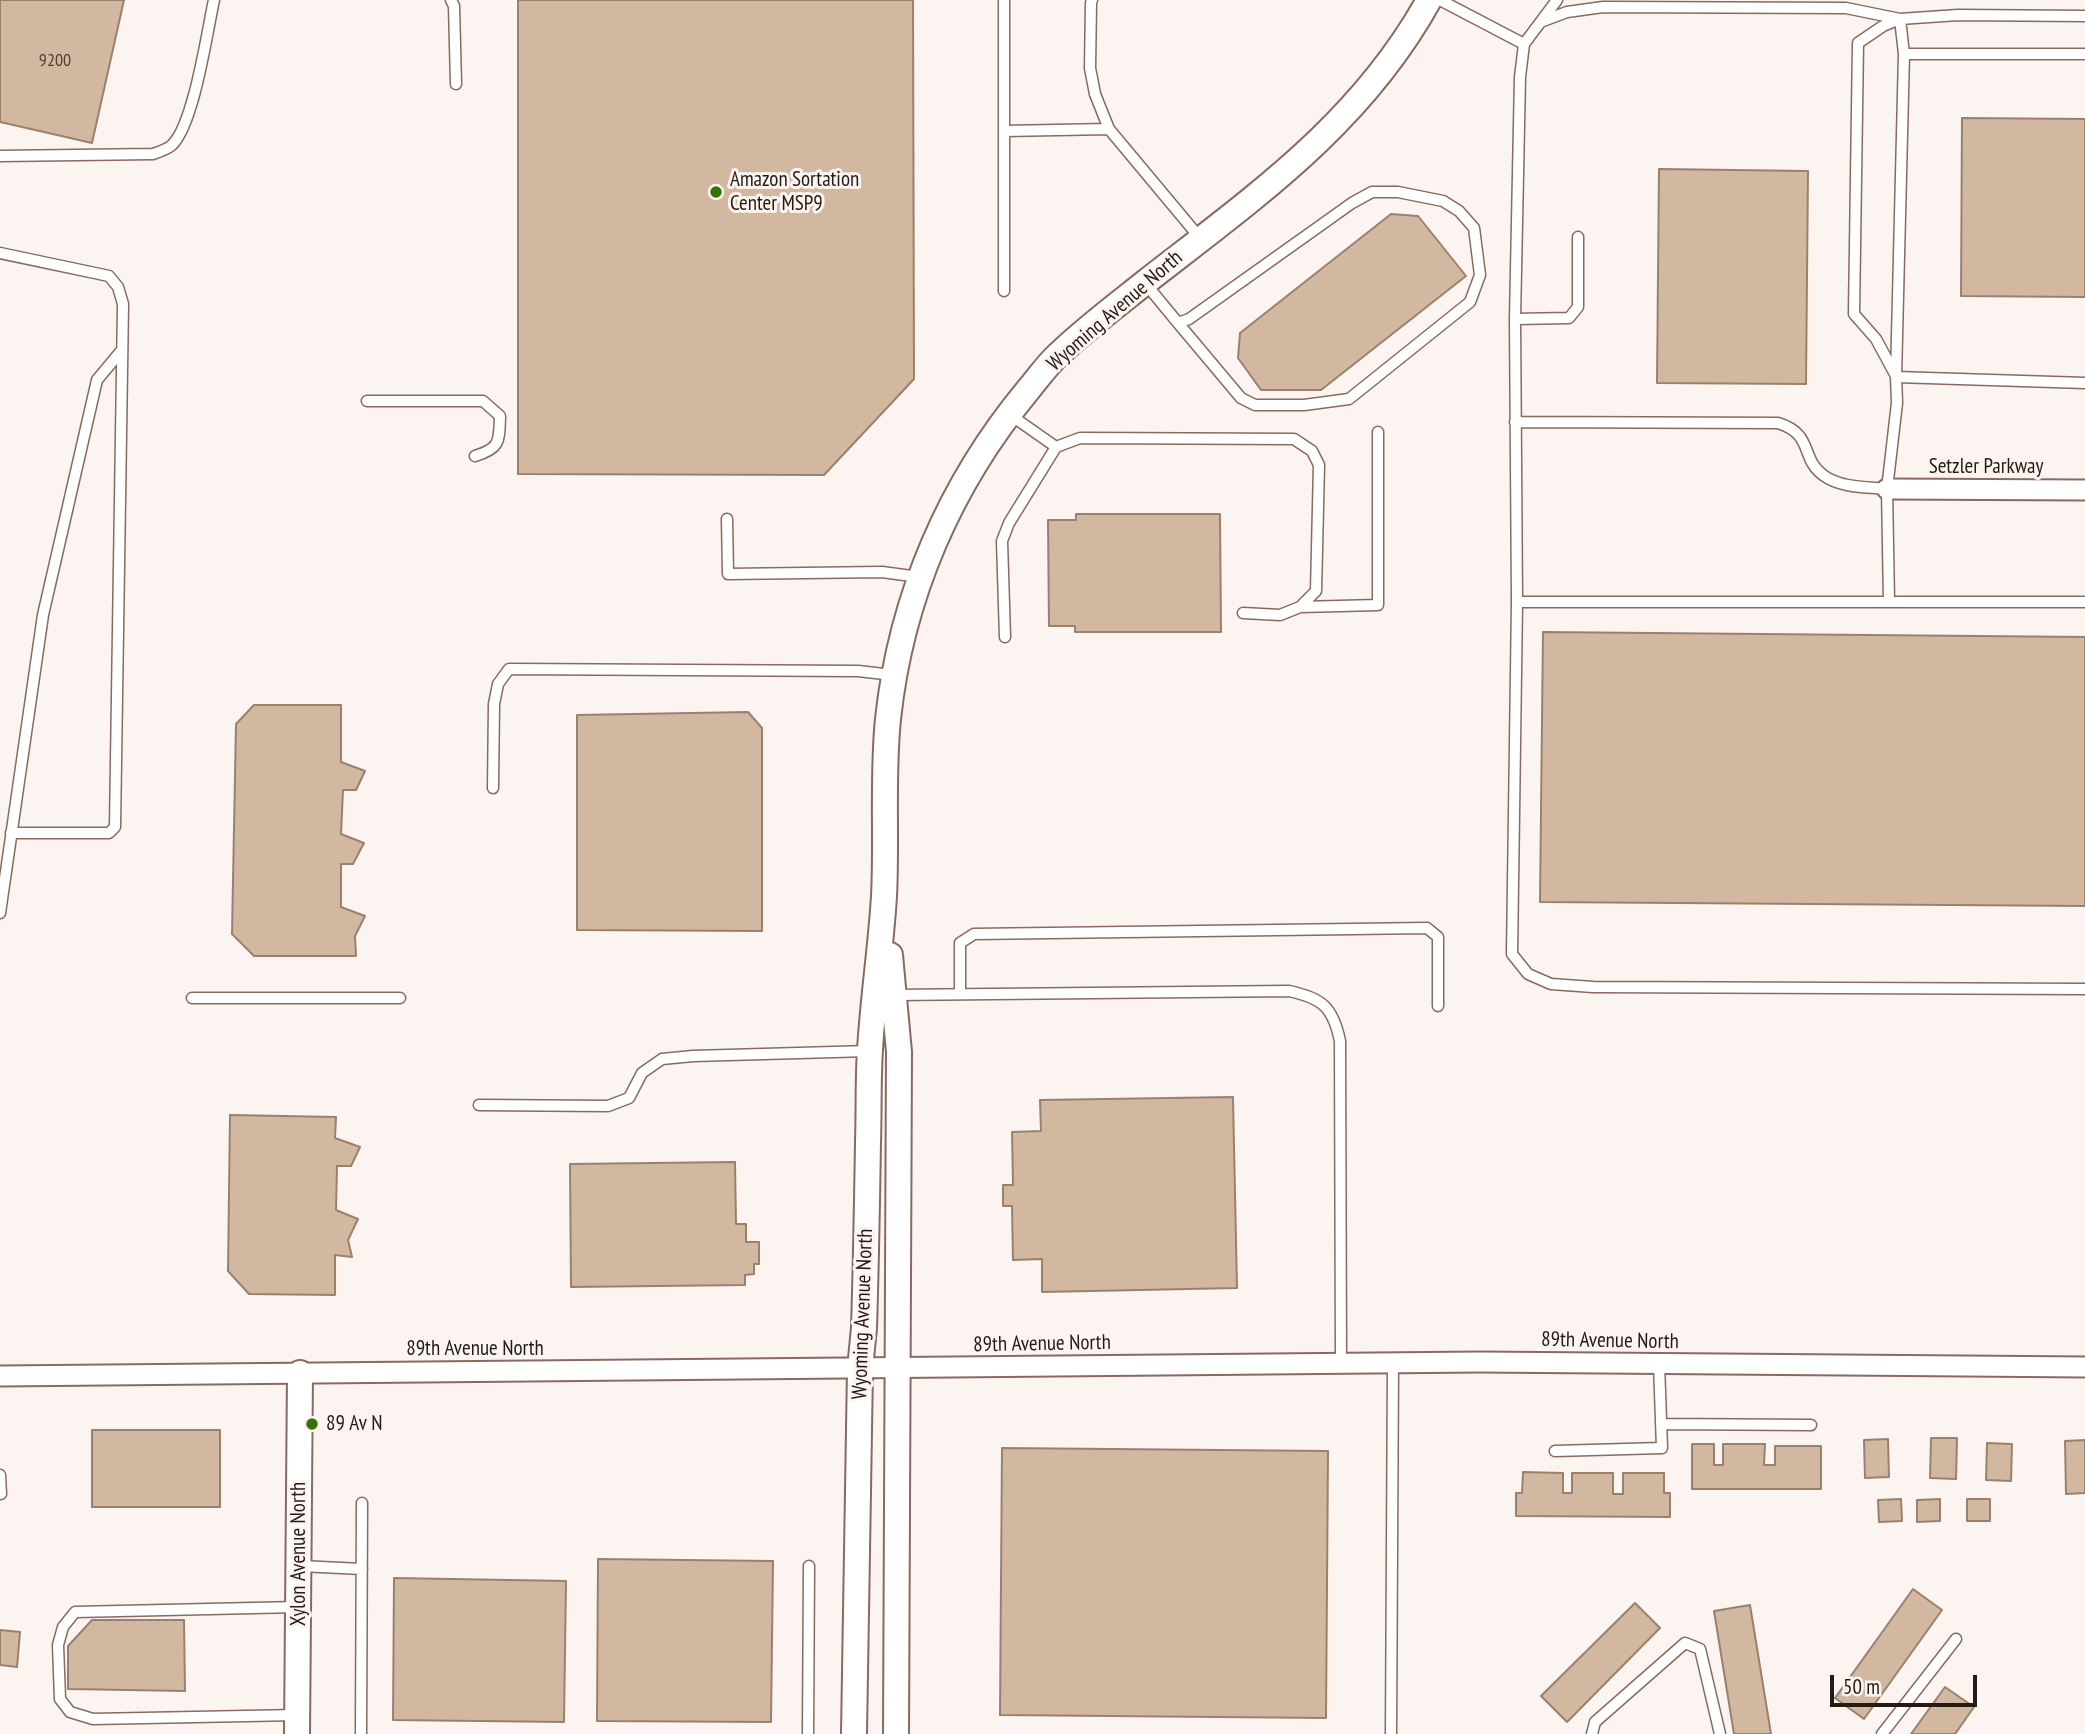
<!DOCTYPE html>
<html>
<head>
<meta charset="utf-8">
<style>
  body { margin:0 }
  #map { position:relative; width:2085px; height:1734px; overflow:hidden; background:#fbf4f1; font-family:"PT Sans Narrow",sans-serif }
  canvas { display:block }
  .scale { position:absolute; left:1830px; top:1675px; width:147px; height:32px; box-sizing:border-box; border:4px solid #261a15; border-top:0; padding-left:9px; font-size:21px; line-height:24px; white-space:nowrap; color:#261a15; -webkit-text-stroke:5px #fbf4f1; paint-order:stroke }
</style>
</head>
<body>
<div id="map">
<canvas width="2085" height="1734"></canvas>
<div class="scale">50 m</div>
</div>
<script>
const g = document.querySelector('canvas').getContext('2d');
g.lineJoin = 'round';
function fillPath(path, color) {
  g.fillStyle = color;
  g.fill(path, 'evenodd');
}
function trace(path, color, width, dash) {
  g.strokeStyle = color;
  g.lineWidth = width;
  g.lineCap = dash ? 'butt' : 'round';
  g.setLineDash(dash || []);
  g.stroke(path);
}
function label(font, color, halo, rows, align = 'center') {
  g.font = font + ' "PT Sans Narrow",sans-serif';
  g.lineWidth = 6;
  g.setLineDash([]);
  g.textBaseline = 'middle';
  g.strokeStyle = halo;
  g.fillStyle = color;
  for (const [text, x, y, turn = 0] of rows) {
    g.save();
    g.translate(x, y);
    g.rotate((+turn || 0) * Math.PI / 180);
    g.textAlign = isNaN(turn) ? turn : align;
    if (halo) g.strokeText(text, 0, 0);
    g.fillText(text, 0, 0);
    g.restore();
  }
}
const building = new Path2D(`
  M0,0H124L92,143L0,122Z
  M518,0H913L914,379L824,475L518,474Z
  M1962,118L2085,119V297L1961,296Z
  M1659,169L1808,171L1806,384L1657,383Z
  M1391,214L1418,216L1466,276L1321,390H1261L1238,358L1240,333Z
  M1076,514H1220L1221,632H1075V626H1049L1048,520H1076Z
  M1543,632L2085,637V906L1540,902Z
  M254,705H341V762L365,771L356,790H343L341,834L364,843L353,864H341V907L365,916L355,936L356,956H254L232,934L236,724Z
  M748,712L762,728V931L577,930V715Z
  M1233,1097L1237,1288L1042,1292V1259L1013,1260L1012,1206H1003V1185H1013L1012,1132L1041,1131L1040,1100Z
  M230,1115L336,1117L335,1138L360,1147L351,1166H337L336,1210L358,1219L348,1240L352,1257L335,1255V1295L249,1294L228,1271Z
  M735,1162L736,1224H746V1242H759V1264H754V1274L745,1275V1285L571,1287L570,1164Z
  M92,1430H220V1507H92Z
  M1931,1438H1957L1956,1479L1930,1478Z
  M1888,1439L1889,1477L1865,1478L1864,1440Z
  M2085,1440V1493L2066,1494L2065,1441Z
  M1987,1443L2012,1444L2011,1481L1986,1480Z
  M1692,1444H1714V1465H1723V1444H1765L1764,1465H1775V1446H1821V1489H1692Z
  M1002,1448L1328,1451L1326,1718L1000,1715Z
  M1523,1472L1563,1473V1493H1572V1473H1613V1494H1623V1473H1664V1493H1670V1517L1516,1516V1493H1522Z
  M1901,1499L1902,1521L1879,1522L1878,1500Z
  M1940,1499V1521L1917,1522V1500Z
  M1967,1499H1990V1521H1967Z
  M598,1559L773,1561L771,1722L597,1721Z
  M394,1578L566,1581L564,1722L393,1720Z
  M1913,1589L1942,1610L1864,1719L1835,1698Z
  M1635,1603L1660,1628L1567,1722L1541,1696Z
  M1750,1605L1771,1734H1734L1714,1611Z
  M92,1620H184L185,1691L68,1689V1646Z
  M0,1630L20,1632L17,1667L0,1665Z
  M1945,1687L1974,1707L1955,1734H1911Z`);
fillPath(building, '#d2b7a1');
trace(building, '#9b816d', 2);
const service = new Path2D(`
  M451,0L454,6L456,84
  M1092,0L1091,3L1090,68L1095,94L1109,129L1200,238
  M1440,0L1524,44
  M1557,0L1524,44L1520,77L1515,319L1517,602L1512,954L1528,974L1551,984L1593,987L2085,989
  M1543,21L1567,12L1603,7L1846,8L1900,19L1904,54L1896,377L1897,403L1887,489L1889,602
  M1904,54H2085
  M1004,131L1109,129
  M0,156L153,154C159,152 168,149 172,145C194,124 207,32 214,0
  M0,253L109,276L118,287L123,304L115,827L109,833H11
  M1145,283L1178,323L1189,319L1352,203L1372,192H1398L1443,201L1459,211L1474,228L1480,275L1470,302L1349,399L1304,405H1255L1241,398L1178,323
  M1004,291V0
  M1515,319L1569,318L1578,307V237
  M1896,376L1876,339L1854,314L1858,43L1883,26L1900,19L1958,15L2085,16
  M1896,377L2085,383
  M367,401H483L500,416C499,441 501,448 475,456
  M1009,414L1056,447
  M1515,422L1778,423C1814,434 1800,458 1823,475C1840,488 1867,487 1887,489
  M727,519L728,574L882,572L919,577
  M1517,602H2085
  M1300,607L1378,605V432
  M1005,637L1002,541L1009,523L1056,447L1080,438L1294,439L1312,451L1319,465L1316,591L1300,607L1280,615L1243,613
  M493,788L494,704L498,684L509,669L858,671L893,675
  M0,913L43,615L97,380L122,350
  M960,994V943L974,934L1427,928L1438,937V1006
  M894,995L1289,991C1322,998 1333,1007 1340,1041L1341,1364
  M192,998H400
  M479,1105L608,1106L629,1098L642,1073L662,1059L693,1056L869,1051
  M1661,1424L1811,1425
  M1555,1451L1662,1448L1659,1364
  M0,1475L1,1494
  M300,1566L362,1569
  M297,1715L93,1719L70,1712L60,1699L58,1645L63,1627L75,1612L298,1607
  M361,1734L362,1503
  M808,1734L809,1566
  M1391,1734L1393,1363
  M1592,1734L1595,1722L1685,1643L1700,1649L1720,1734
  M1882,1734L1956,1639`);
const minor = new Path2D(`
  M1887,489L2085,490
  M0,1376L1480,1362L2085,1367`);
const tertiary = new Path2D(`
  M890,955L899,1052L896,1734
  M297,1734L300,1373
  M854,1734L860,1369L864,1328C866,1266 867,1204 868,1142C869,1112 868,1080 870,1050C873,998 881,947 884,896C887,837 882,777 888,719C901,597 950,484 1028,390C1038,378 1047,365 1058,355C1086,328 1117,305 1147,281C1256,196 1361,123 1429,0`);
trace(service, '#896a5e', 13);
trace(minor, '#896a5e', 23);
trace(tertiary, '#896a5e', 28);
trace(service, '#fff', 10);
trace(minor, '#fff', 19);
trace(tertiary, '#fff', 24);
for (const [x, y, r, color] of [
  [716,192,7,"#357207"],
  [312,1424,7,"#357207"]
]) {
  const dot = new Path2D();
  dot.arc(x, y, r, 0, 2 * Math.PI);
  g.fillStyle = color;
  g.fill(dot);
  trace(dot, '#fbf4f1', 2.5);
}
label('18px', '#514138', null, [
  ["9200",55,61]
]);
label('21px', '#261a15', '#fbf4f1', [
  ["Amazon Sortation",730,180],
  ["Center MSP9",730,204],
  ["89 Av N",326,1424]
], 'left');
label('21px', '#261a15', '#fbf4f1', [
  ["Wyoming Avenue North",1115,311,-41],
  ["Setzler Parkway",1986,467],
  ["Wyoming Avenue North",863,1314,-88],
  ["89th Avenue North",1610,1341,1],
  ["89th Avenue North",1042,1344,-1],
  ["89th Avenue North",475,1349],
  ["Xylon Avenue North",299,1554,-90]
]);
</script>
</body>
</html>
